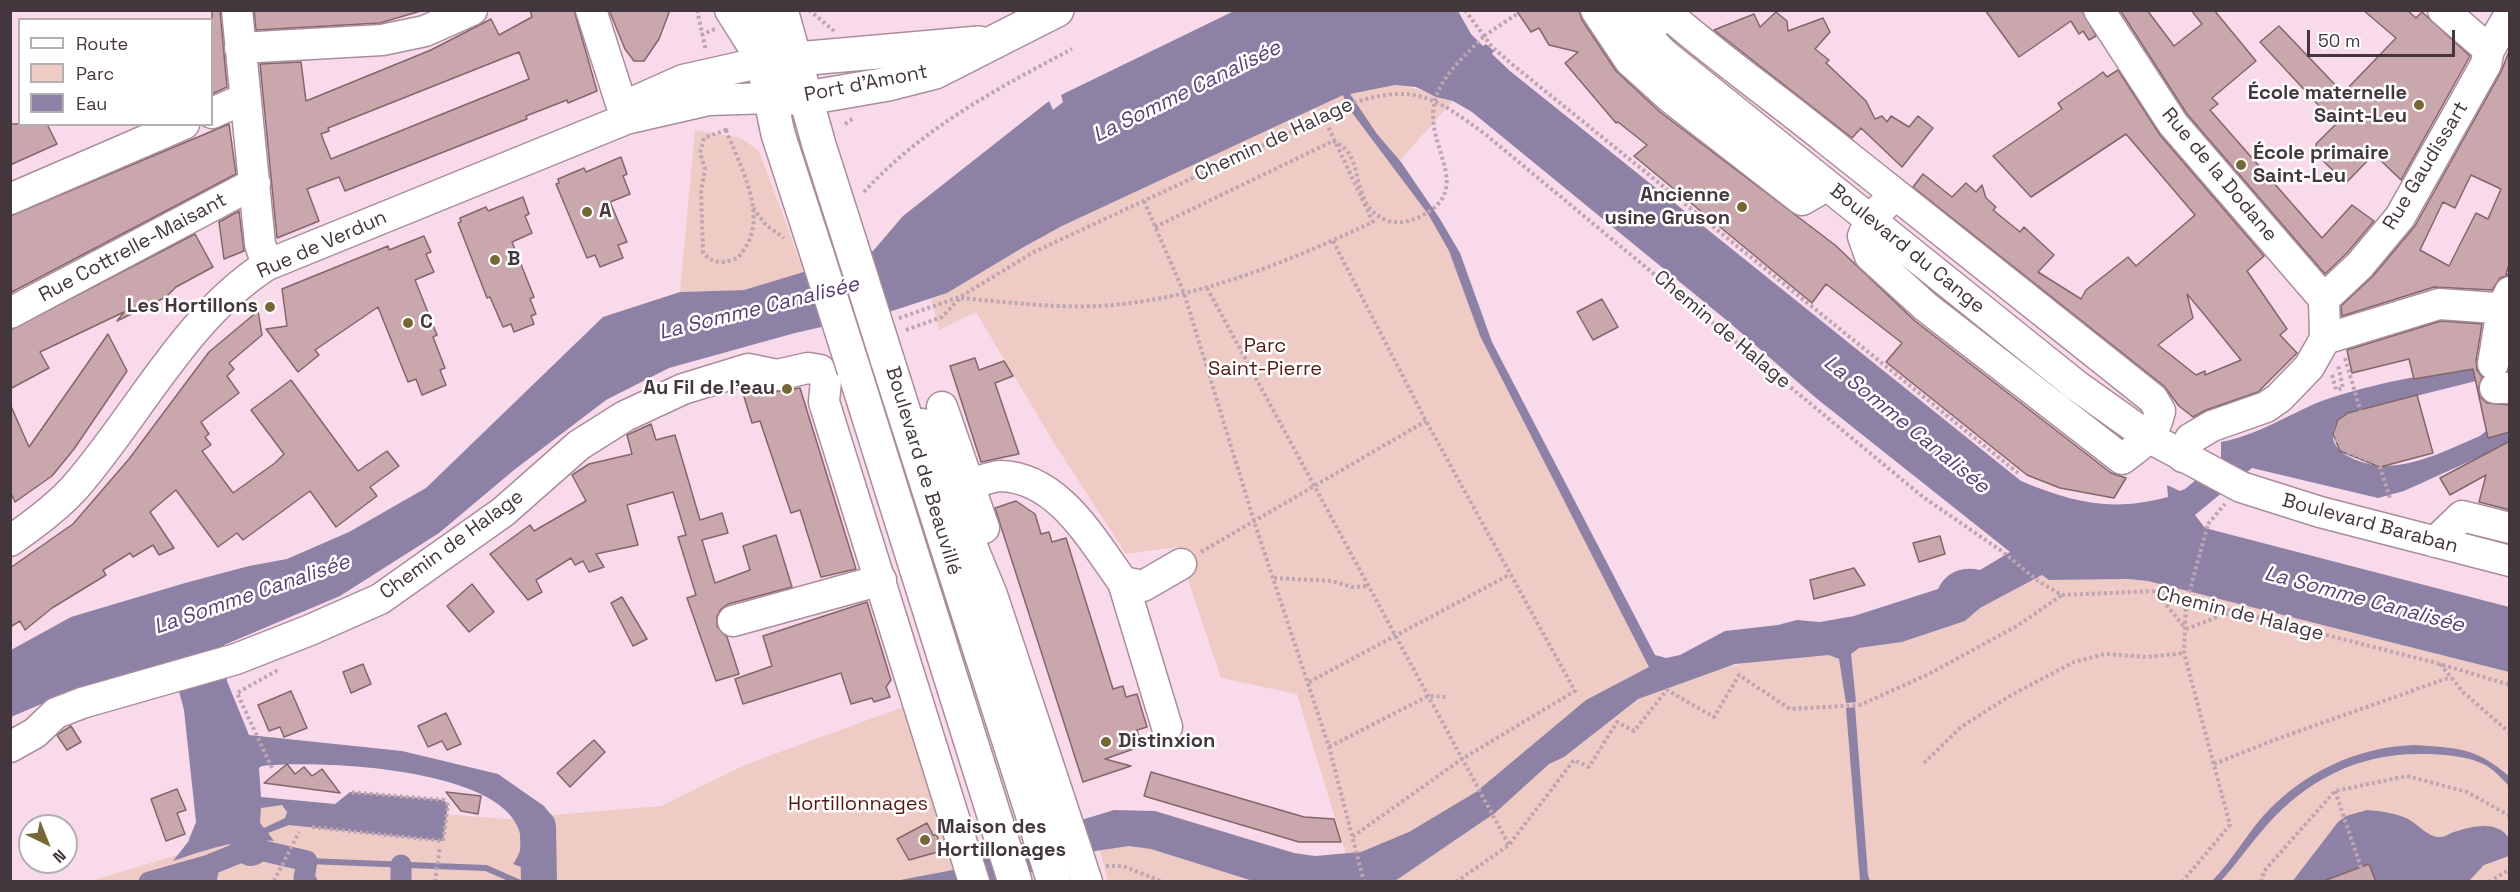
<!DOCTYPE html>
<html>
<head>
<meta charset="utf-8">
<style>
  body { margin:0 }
  #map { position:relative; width:2520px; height:892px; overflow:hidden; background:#f9daea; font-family:"Space Grotesk",sans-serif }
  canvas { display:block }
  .frame { position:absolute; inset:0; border:12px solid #43373d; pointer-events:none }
  .legend { position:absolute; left:18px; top:18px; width:195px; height:108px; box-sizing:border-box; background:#fff; border:2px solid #b4afb1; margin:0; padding:8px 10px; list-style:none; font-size:18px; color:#43373d }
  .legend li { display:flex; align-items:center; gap:12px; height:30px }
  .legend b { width:30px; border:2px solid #b4afb1 }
  .north { position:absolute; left:18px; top:814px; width:60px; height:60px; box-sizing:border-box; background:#fff; border:2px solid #b4afb1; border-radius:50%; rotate:137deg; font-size:16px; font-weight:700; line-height:24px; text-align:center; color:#43373d }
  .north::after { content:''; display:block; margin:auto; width:21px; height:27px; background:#756835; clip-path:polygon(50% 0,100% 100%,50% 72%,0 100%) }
  .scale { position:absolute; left:2307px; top:30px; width:148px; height:27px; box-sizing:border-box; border:3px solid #43373d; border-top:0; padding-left:8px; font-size:18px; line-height:21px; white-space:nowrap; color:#43373d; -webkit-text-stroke:4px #fff; paint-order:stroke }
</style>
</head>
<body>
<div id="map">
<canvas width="2520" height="892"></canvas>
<div class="frame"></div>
<ul class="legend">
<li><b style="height:8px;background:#fff"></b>Route</li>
<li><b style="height:16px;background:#efcbc5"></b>Parc</li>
<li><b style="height:16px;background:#8e81a6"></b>Eau</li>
</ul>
<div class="north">N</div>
<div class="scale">50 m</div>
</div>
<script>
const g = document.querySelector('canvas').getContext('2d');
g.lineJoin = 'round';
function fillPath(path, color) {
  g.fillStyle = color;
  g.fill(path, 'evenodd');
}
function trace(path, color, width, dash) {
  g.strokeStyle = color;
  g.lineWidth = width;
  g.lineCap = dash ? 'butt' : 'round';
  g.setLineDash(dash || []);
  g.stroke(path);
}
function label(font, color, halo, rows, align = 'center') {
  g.font = font + ' "Space Grotesk",sans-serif';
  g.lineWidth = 5;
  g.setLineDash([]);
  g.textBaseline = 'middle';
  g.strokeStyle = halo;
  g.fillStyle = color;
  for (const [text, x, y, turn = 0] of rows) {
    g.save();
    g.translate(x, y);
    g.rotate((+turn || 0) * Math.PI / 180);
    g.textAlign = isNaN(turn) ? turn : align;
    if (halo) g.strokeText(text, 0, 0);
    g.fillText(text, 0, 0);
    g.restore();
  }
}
fillPath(new Path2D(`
  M1395,85C1419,87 1432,96 1453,101L1394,167L1428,214L1449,251L1480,336L1649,664L1713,671L1749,662L1829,655L1839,659L1860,648L1902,642L1965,621L1980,608L2042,575L2049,580L2128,579L2148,581L2509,672V881H1346L1354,880L1297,694L1221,678L1177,547L1126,554L1054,443L976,312L939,330L931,299L947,293L1022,248L1062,226L1339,95Z
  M695,130L741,138L759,151L804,272L744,290L680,292Z
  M906,706L961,882H87L194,850L218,796L506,819L661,806L747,764Z
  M1139,836L1293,881H1108L1098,843Z`), '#efcbc5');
fillPath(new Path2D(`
  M1234,11H1458L1471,34L1483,46L1486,44L1494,51L1492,54L1510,71L2021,481C2074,503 2112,512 2168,497L2167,485L2180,491L2185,489L2221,459V442C2255,436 2288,415 2319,402C2374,382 2452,368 2509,366V380L2476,381L2348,413C2337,421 2329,430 2335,444C2340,453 2347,456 2356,460C2397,477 2442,452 2480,436L2486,431L2509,427V449L2479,457L2404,491L2378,498L2252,468L2195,515L2205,528L2509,607V672L2148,581L2128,579L2049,580L2042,575L1980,608L1965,621L1902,642L1859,648L1851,654L1856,702L1846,703L1839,659L1829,655L1735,664L1638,699L1564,757L1549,764L1495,813L1395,881H1253L1151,849L1129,846L1095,851L1006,881H895L953,870L1078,821L1114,810L1155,811L1294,853L1315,856L1361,852L1409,832L1476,792L1586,700L1649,667L1480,336L1449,251L1428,214L1347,106L1343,95L1062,226L1022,248L947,293L892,311L795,333L669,368L606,400L514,470L439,533L340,596L224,645L227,681L249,735L402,751L498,774L544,806L552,816L550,866L555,880L513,864C521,853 523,844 519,830C498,767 317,760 262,766L259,768L261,797L335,804L350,792L444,800L448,805L443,841L289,825L268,833L274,841C238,838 206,850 173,861L188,842L196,822L184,710L171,662L74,690L11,717V650L71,617L185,583L249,566L287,559L349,532L426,488L603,317L680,292L744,290L873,251L903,216L1049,101L1053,110L1063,102L1061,95ZM1395,85L1416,87L1436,97L1453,101L1472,112L1730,323L1816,398L2010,552L1980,570C1962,566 1946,572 1938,589L1854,616L1820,622L1797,620L1778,625L1725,631L1680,655L1666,658L1655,655L1492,342L1460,253L1440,219L1401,162L1377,134L1350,94ZM282,805L287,812L285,818L264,828L260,823L261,808Z
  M1855,707L1868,875L1870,881H1860L1846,708Z
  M2414,745C2457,748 2475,747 2509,776V786C2501,778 2492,767 2481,763C2463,755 2438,754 2418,754C2358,754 2307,780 2267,825C2251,843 2237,863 2221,881H2212C2231,862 2245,837 2263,816C2302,773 2356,747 2414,745Z
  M2367,810C2381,811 2396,813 2408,819C2418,824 2428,838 2441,837C2445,837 2450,833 2454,832C2473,826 2497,820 2509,838V856L2484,865L2469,881L2292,882L2338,822L2346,816Z`), '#8e81a6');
trace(new Path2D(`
  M307,861L486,868L518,882`), '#8e81a6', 6);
trace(new Path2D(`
  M401,865V882
  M149,882L209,865
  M206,882L209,865L251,848L307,861L304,878L307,882`), '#8e81a6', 21);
trace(new Path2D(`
  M232,794L233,805L251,848
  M538,827L539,882`), '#8e81a6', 36);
const building = new Path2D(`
  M212,10H220L227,87L212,94Z
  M254,10H424L380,23L256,30Z
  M530,10H574L597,91L568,103L567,100L526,116L527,119L345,191L339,177L307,189L319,221L277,238L260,64L301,62L306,101L431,50L491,19L499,35L532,17ZM519,52L529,79L331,159L321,134L329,131L328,128Z
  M609,10H670L659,39L644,61H634L625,49Z
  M1516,10H1579L1582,20L1616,71L1660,112L1835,245L1915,321L2111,473L2126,478L2114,498L2060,488L2027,475L1886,362L1902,343L1826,284L1812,303L1634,156L1647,145L1618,122L1616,123L1565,63L1578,52L1549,45L1539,28L1531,32Z
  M1985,10H2082L2096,36L2089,40L2083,31L2079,34L2071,21L2019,57Z
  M2120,10H2147L2174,46L2202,24L2191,10H2214L2256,61L2212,98L2218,104L2210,110L2322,238L2352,205L2374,221L2347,253L2325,274L2187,114Z
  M2363,10H2407L2416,18L2422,12L2470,56L2401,180L2374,154L2346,183L2317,155L2316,144L2336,124L2260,42L2279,26L2343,93L2396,38Z
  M1776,12L1787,21L1788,31L1823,18L1830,32L1815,49L1829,60L1826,63L1866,101L1875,119L1882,116L1887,122L1891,116L1909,127L1918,116L1933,128L1902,167L1861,128L1852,138L1714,30L1754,14L1760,27Z
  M2510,49V262L2506,274L2509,275L2500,278L2492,290L2434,287L2342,316L2341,306L2373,276L2415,226L2501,72ZM2471,175L2501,189L2488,219L2476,213L2449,266L2420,250L2443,202L2455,208Z
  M2118,70L2160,135L2264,256L2247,271L2287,329L2280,335L2297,353L2258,392L2206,410L2193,417L2179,406L2164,386L1913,187L1923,174L1952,197L1966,183L1976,192L1982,185L1986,198L1996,207L1993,210L2020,232L2024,227L2054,255L2038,272L2081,299L2086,290L2128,257L2136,266L2195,215L2126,134L2031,197L1993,156L2062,109L2058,103L2095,78L2103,72L2107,77ZM2187,294L2203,313L2241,360L2205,375V371L2196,375L2158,345L2193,318Z
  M10,124H47L57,144L10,165Z
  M229,124L236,174L10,293V216Z
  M621,157L627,174L623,176L630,194L610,202L627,242L618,245L623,258L600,267L595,255L587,258L556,184L559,183L558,179L584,168L586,172Z
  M523,197L529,214L525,216L532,233L512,242L534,297L530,299L536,314L531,316L534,324L514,332L511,324L503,327L490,297L487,298L458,223L461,222L460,218L486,207L488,211Z
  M239,211L244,251L224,259L219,222Z
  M195,234L213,267L176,287L166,297L117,321L124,312L40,352L49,368L10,389V330Z
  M424,236L431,252L426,254L434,272L415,280L437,335L433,337L445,368L440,370L446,385L422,395L416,379L408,382L378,307L315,350L319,355L298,372L266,329L287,326L282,289L388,246L389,250Z
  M1602,299L1618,327L1593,340L1577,312Z
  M258,311L262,335L229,363L234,369L227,376L239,393L201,422L209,434L205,437L211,445L202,451L233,493L275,463L284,454L251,410L291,380L358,471L387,451L399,466L370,487L377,496L336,527L310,491L243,540L237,533L218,547L176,490L150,512L174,548L159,555L153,545L133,557L130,553L103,570L106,575L52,608L25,630L20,621L10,627V568L73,524L129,459L209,352Z
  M2441,321L2482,324L2476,361L2477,370L2482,377L2478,389L2480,397L2487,403L2510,405V432L2488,438L2473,369L2414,379L2409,359L2352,373L2347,350Z
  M108,334L127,371L74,449L52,476L15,502L10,491V404L29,447Z
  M975,358L979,370L1004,361L1013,376L995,383L1019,454L981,462L950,366Z
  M750,387L774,392L800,388L856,569L821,577L800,510L791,513L760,421L752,423L742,390Z
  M2417,395L2433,453L2380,467L2340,451L2333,434L2338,420L2348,413Z
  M651,424L656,440L675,435L700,520L722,513L728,533L702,540L715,583L750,570L743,546L776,535L792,587L728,604L721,609L717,616V626L727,637L739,674L716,681L687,598L696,595L678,537L686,535L673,492L627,505L638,545L596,554L604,567L589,572L583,561L575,565L571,558L536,580L542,592L528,600L490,554L530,525L534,531L586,501L572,475L589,464L632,454L627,435Z
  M2510,441V510L2479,502L2486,475L2450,495L2440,478Z
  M1016,501L1035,514L1041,534L1049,532L1052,542L1066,538L1113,689L1123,686L1126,697L1137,694L1147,727L1137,730L1142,746L1105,759L1131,766L1083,782L995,508Z
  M1940,536L1945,554L1919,562L1913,543Z
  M1854,568L1865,585L1814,599L1810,580Z
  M472,584L494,612L469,632L447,606Z
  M622,597L647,639L633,646L611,603Z
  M867,602L891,680L886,687L890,697L874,702L872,698L851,704L841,673L743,704L735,679L772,666L763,636Z
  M363,664L371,684L351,693L343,672Z
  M291,691L307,728L284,737L280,727L269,731L258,705Z
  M446,713L461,744L447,750L442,741L428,747L418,726Z
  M71,726L81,742L67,750L57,735Z
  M594,740L605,752L570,787L557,773Z
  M287,764L295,774L304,767L312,776L322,769L340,793L264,783Z
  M1151,772L1304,817L1334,819L1341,842H1299L1144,796Z
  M177,789L186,810L177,813L185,834L166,841L151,799Z
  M446,792L481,796L478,814L461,811Z
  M927,823L933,835H937L941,851L909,860L897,839Z
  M2369,864L2376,882H2326V880Z`);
fillPath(building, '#caa7ad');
trace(building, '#84656a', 1.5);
const minor = new Path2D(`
  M237,10L260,244L267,265
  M591,10L626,119
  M1596,10L1630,61
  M1625,10L1641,31L1665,55L2077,386L2150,438L2241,487L2320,512L2510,561
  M2099,10L2173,124L2324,299L2325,339
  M2443,10L2489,50L2510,14
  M240,48L382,40L425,31L472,10
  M212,113L244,99
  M627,117L638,100L683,80L763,62L730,10
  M1822,181L1816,192L1802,200L1672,99L1630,61L1641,31L1669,15C1720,59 1774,97 1826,139C1934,226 2044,312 2153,399L2160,411C2154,438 2143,443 2122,459L1926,307L1870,256L1863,236L1870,220L1894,195
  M10,199L184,124
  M2324,299L2360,265L2400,217L2486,64L2489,50
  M10,313L255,183
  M2493,364L2502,309L2510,292
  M2495,388H2510
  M942,407L984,528
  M922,424L992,595L1087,882
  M2183,457L2190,439L2212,426L2266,407L2279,398L2309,367L2325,339L2439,304L2510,309
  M970,484C979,482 991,476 1001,476C1059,478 1092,540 1123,582L1143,586L1181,564
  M10,541C33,525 59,506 77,485C140,412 185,318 267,265L626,119L709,100L770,98
  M2435,542L2462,516L2510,528
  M1123,582L1167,727
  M733,621L881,580
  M10,747L35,733L56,713L82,703L236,659L310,630L380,599L503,512L579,445L625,416L683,389L748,369L777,375L808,368L820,370L826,380L824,402L974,882`);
const major = new Path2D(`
  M748,10L763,62L778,134L817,254
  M781,10L819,145L851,245
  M774,61L979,43
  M770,98H807L888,84L935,72L1057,10
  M887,359L1054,882
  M854,370L1015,882`);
trace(minor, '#aa8d9c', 33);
trace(major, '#aa8d9c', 36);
trace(new Path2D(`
  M697,10L706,51
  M809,10L834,31
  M1465,10L1492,47L1513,65L2018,473
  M701,35L715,29
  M1484,36L1523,10
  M845,124L854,118
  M726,130C739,164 768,214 745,248C741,254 739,258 732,260C720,264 712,262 703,253L701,191L705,169L700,153L704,138Z
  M864,192C921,129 998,88 1072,49
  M1144,201L1184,293L1254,521L1329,747L1364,882
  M753,208L766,225L784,238
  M1155,227L1333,141
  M1333,241L1426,421L1575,691L1462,759L1352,837
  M1207,288L1509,845
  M961,298C1006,302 1053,308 1098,306C1195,301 1287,262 1373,222L1323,116
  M899,318L960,297L1034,252L1356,102C1416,83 1437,99 1485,134L1923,497L2003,552L2038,581L2062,595L2155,591L2440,664L2510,685
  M906,330L942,317L960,298
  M2345,358L2361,413L2339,425L2337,441L2347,452L2379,464L2390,498
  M2332,375L2336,390L2343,388L2338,365
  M2208,524L2225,504
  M1201,552L1426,421
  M1274,578L1332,581L1352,587L1368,586
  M2155,591L2186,629
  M2186,629L2231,612
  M2440,664L2464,693L2510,733
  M1309,682L1509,575
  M1329,747L1428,696L1448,697
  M1924,763L1961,727L2013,694L2074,662L2105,654L2147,657L2184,653
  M2214,764L2274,740L2451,677
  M272,768L237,693L278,670
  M2335,791L2365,879L2359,882
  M312,827L443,841L448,805L444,800L350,792
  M1106,866H1123L1163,882
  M274,881L299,832
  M435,882L440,846
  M1456,882L1509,845L1574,760L1589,767L1617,722L1634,731L1667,690L1714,717L1739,675L1790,709L1860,705L1927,675L2017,626L2062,595
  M2182,882L2230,825L2184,653L2186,604
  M2261,882L2264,871L2335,791L2407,776L2467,792L2510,816
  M2489,882L2510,869`), '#bda5b1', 4, [3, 3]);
trace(minor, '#fff', 30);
trace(major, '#fff', 33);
const majorBridge = new Path2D(`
  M851,245L887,359
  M817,254L854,370`);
trace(majorBridge, '#aa8d9c', 36, []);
trace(new Path2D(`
  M1333,141C1369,155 1346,203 1386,220C1396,225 1412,221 1421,216C1478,188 1420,144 1436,97C1444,73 1467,54 1484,36
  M2186,604L2208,524`), '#bda5b1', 4, [3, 3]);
trace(majorBridge, '#fff', 33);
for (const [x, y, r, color] of [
  [2419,105,6,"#756835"],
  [2241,165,6,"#756835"],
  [1742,207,6,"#756835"],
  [587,212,6,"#756835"],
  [495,260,6,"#756835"],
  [270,307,6,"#756835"],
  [408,323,6,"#756835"],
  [787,389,6,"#756835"],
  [1106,742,6,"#756835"],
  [925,840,6,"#756835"]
]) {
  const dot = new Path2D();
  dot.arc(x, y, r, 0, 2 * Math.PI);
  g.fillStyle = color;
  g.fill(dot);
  trace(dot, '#fff', 2);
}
label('20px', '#43373d', '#fff', [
  ["Port d'Amont",866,84,-11],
  ["Chemin de Halage",1274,140,-25],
  ["Rue Gaudissart",2426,166,-59],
  ["Rue de la Dodane",2219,175,50],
  ["Rue de Verdun",322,245,-24],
  ["Rue Cottrelle-Maisant",133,248,-28],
  ["Boulevard du Cange",1907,249,39],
  ["Chemin de Halage",1722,330,40],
  ["Boulevard de Beauvillé",923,471,73],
  ["Boulevard Baraban",2370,524,15],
  ["Chemin de Halage",452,545,-36],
  ["Chemin de Halage",2240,614,14]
]);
label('bold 20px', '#43373d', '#fff', [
  ["École maternelle",2407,94,"right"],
  ["Saint-Leu",2407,117,"right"],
  ["École primaire",2253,154],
  ["Saint-Leu",2253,177],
  ["Ancienne",1730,196,"right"],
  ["usine Gruson",1730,219,"right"],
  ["A",599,212],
  ["B",507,260],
  ["Les Hortillons",258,307,"right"],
  ["C",420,323],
  ["Au Fil de l'eau",775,389,"right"],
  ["Distinxion",1118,742],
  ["Maison des",937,828],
  ["Hortillonages",937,851]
], 'left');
label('20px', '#541b15', '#fff', [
  ["Parc",1265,347],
  ["Saint-Pierre",1265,370],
  ["Hortillonnages",858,805]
]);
label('italic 21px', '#574276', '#fff', [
  ["La Somme Canalisée",1187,92,-26],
  ["La Somme Canalisée",759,309,-14],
  ["La Somme Canalisée",1906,425,39],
  ["La Somme Canalisée",252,595,-19],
  ["La Somme Canalisée",2364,600,15]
]);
</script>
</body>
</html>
